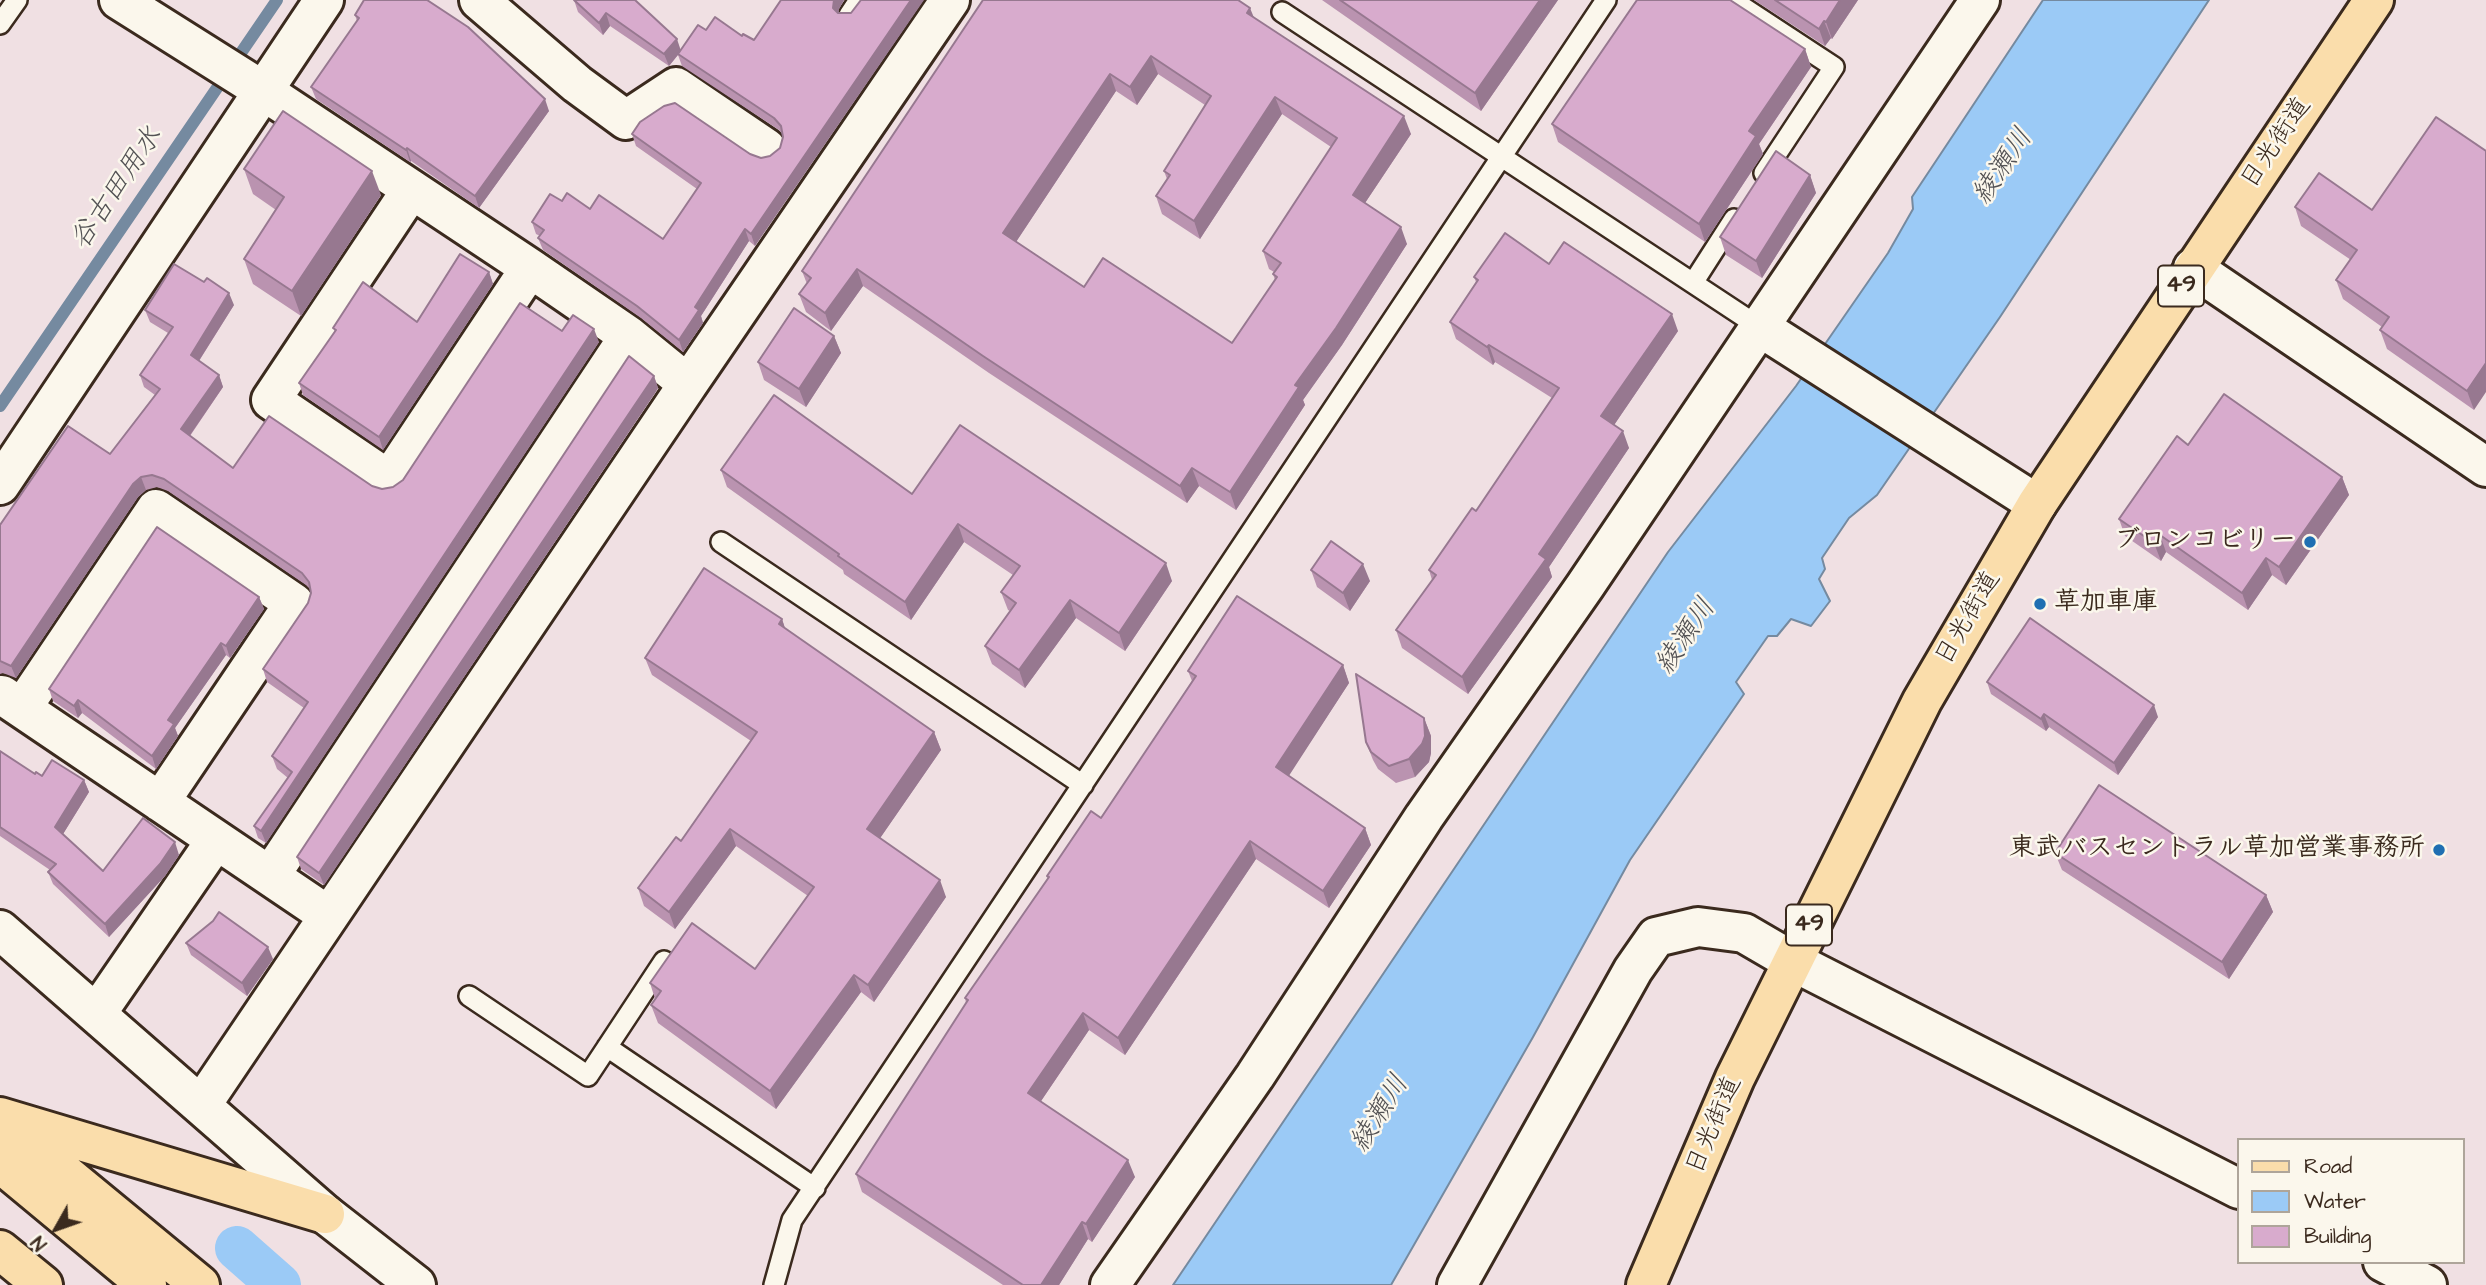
<!DOCTYPE html>
<html>
<head>
<meta charset="utf-8">
<style>
  body { margin:0 }
  #map { position:relative; width:2486px; height:1285px; overflow:hidden; background:#f0e0e3; font-family:"Architects Daughter",sans-serif }
  canvas { display:block }
  .legend { position:absolute; left:2237px; top:1138px; width:228px; height:126px; box-sizing:border-box; background:#fbf7ec; border:2px solid #aea59a; margin:0; padding:9px 12px; list-style:none; font-size:21px; color:#3b2a1e }
  .legend li { display:flex; align-items:center; gap:14px; height:35px }
  .legend b { width:35px; border:2px solid #aea59a }
  .north { position:absolute; left:21px; top:1194px; width:70px; height:70px; -webkit-text-stroke:5px #fbf7ec; paint-order:stroke; rotate:230deg; font-size:19px; font-weight:700; line-height:28px; text-align:center; color:#3b2a1e }
  .north::after { content:''; display:block; margin:auto; width:24px; height:32px; background:#3b2a1e; clip-path:polygon(50% 0,100% 100%,50% 72%,0 100%) }
</style>
</head>
<body>
<div id="map">
<canvas width="2486" height="1285"></canvas>
<ul class="legend">
<li><b style="height:9px;background:#faddab"></b>Road</li>
<li><b style="height:19px;background:#9bcaf6"></b>Water</li>
<li><b style="height:19px;background:#d8abcd"></b>Building</li>
</ul>
<div class="north">N</div>
</div>
<script>
const g = document.querySelector('canvas').getContext('2d');
g.lineJoin = 'round';
function fillPath(path, color) {
  g.fillStyle = color;
  g.fill(path, 'evenodd');
}
function trace(path, color, width, dash) {
  g.strokeStyle = color;
  g.lineWidth = width;
  g.lineCap = dash ? 'butt' : 'round';
  g.setLineDash(dash || []);
  g.stroke(path);
}
function label(font, color, halo, rows, align = 'center') {
  g.font = font + ' "Architects Daughter","Klee One",sans-serif';
  g.lineWidth = 5;
  g.setLineDash([]);
  g.textBaseline = 'middle';
  g.strokeStyle = halo;
  g.fillStyle = color;
  for (const [text, x, y, turn = 0] of rows) {
    g.save();
    g.translate(x, y);
    g.rotate((+turn || 0) * Math.PI / 180);
    g.textAlign = isNaN(turn) ? turn : align;
    if (halo) g.strokeText(text, 0, 0);
    g.fillText(text, 0, 0);
    g.restore();
  }
}
const water = new Path2D(`
  M2043,0H2209L2000,317L1877,495L1849,518L1822,558L1825,569L1819,579L1830,601L1811,626L1791,619L1777,636H1768L1736,682L1744,694L1630,860L1533,1037L1391,1285H1173L1668,552L1796,386L1888,253L1913,209L1912,197Z`);
fillPath(water, '#9bcaf6');
trace(water, '#758aa0', 2);
trace(new Path2D(`
  M0,406L277,0`), '#758aa0', 12);
trace(new Path2D(`
  M237,1248L279,1285`), '#9bcaf6', 44);
const lane = new Path2D(`
  M1732,0L1834,67L1764,173
  M1282,12L1758,326
  M849,15L859,0
  M0,24L17,0
  M1693,283L1734,219
  M721,542L1083,785
  M469,996L588,1076L664,961
  M607,1047L815,1188
  M774,1285L792,1220L1606,0`);
const street = new Path2D(`
  M119,0L262,90L530,268L629,336L688,384L950,0
  M479,0L577,84L626,120L676,87L766,148
  M411,190L271,400L389,480L530,268
  M2193,268L2486,467
  M1758,326L2037,504
  M2,695L329,916
  M22,708L156,509L294,603L160,802
  M270,876L629,336
  M0,930L325,1214L416,1285
  M97,1013L216,840
  M202,1104L688,384
  M2383,1262L2427,1285
  M1110,1285L1255,1076L1424,817L1585,586L1980,0
  M1457,1285L1633,970L1656,937L1698,927L1744,933L1792,961L2239,1189`);
const secondary = new Path2D(`
  M0,485L324,0`);
const primary = new Path2D(`
  M1646,1285L1735,1078L1922,701L2037,504L2374,0`);
const highway = new Path2D(`
  M0,1117L325,1214
  M7,1126L200,1285
  M0,1163L147,1285
  M0,1250L43,1285`);
trace(lane, '#3b2a1e', 24);
trace(street, '#3b2a1e', 44);
trace(secondary, '#3b2a1e', 44);
trace(primary, '#3b2a1e', 44);
trace(highway, '#3b2a1e', 44);
trace(lane, '#fbf7ec', 19);
trace(street, '#fbf7ec', 38);
trace(secondary, '#fbf7ec', 38);
trace(primary, '#faddab', 38);
trace(highway, '#faddab', 38);
fillPath(new Path2D(`
  M574,0H635L681,50L706,30L742,36L754,40L781,0H844L839,9L838,13L755,246L749,241L701,316L703,323L683,352L641,318L543,250L538,238L540,236L536,234L532,222L562,201L590,209L663,239L697,189L636,146L632,134L750,154L761,158L770,156L780,148L783,135L779,130L682,66L678,55L669,66L610,26L603,35L578,12Z
  M983,0L1254,18L1411,134L1365,203L1407,244L1342,345L1303,400L1305,405L1236,510L1199,486L1187,503L989,373L863,286L831,331L806,312L799,294L807,284L802,271ZM1158,74L1205,105L1164,171L1167,179L1156,196L1162,214L1200,239L1282,114L1331,147L1263,251L1269,269L1274,272L1273,274L1275,280L1232,343L1084,287L1016,242L1116,91L1137,105Z
  M1322,0H1558L1481,111Z
  M1754,0H1858L1832,39L1831,38L1825,46Z
  M355,15L549,111L479,208L411,161L410,162L316,99L311,87L357,21Z
  M1805,49L1811,67L1759,144L1763,154L1705,242L1558,142L1552,124Z
  M2436,117L2474,410L2387,349L2380,330L2382,327L2343,299L2336,280L2351,260L2301,226L2295,207L2372,210Z
  M244,169L381,195L301,316L253,284L244,259L276,210L253,194Z
  M1810,175L1816,193L1762,278L1726,255L1720,237Z
  M1549,264L1678,331L1614,425L1629,448L1549,567L1552,577L1468,694L1402,648L1396,630L1432,580L1429,570L1476,511L1552,398L1495,362L1493,365L1456,339L1450,322L1476,282L1474,277Z
  M489,272L493,284L383,450L303,395L299,383L335,332L333,328L417,322Z
  M234,305L199,361L219,375L223,387L190,436L233,468L372,486L382,489L393,487L403,480L562,331L599,342L266,843L258,838L254,826L288,778L277,769L272,756L304,708L267,682L263,669L308,603L311,593V590L306,585L168,491L157,487L146,490L138,497L16,678L3,673L0,674V525L110,454L155,395L144,387L140,375L168,333L150,322L145,310Z
  M834,336L841,353L806,407L764,380L758,362Z
  M654,376L658,388L655,393L324,885L301,869L297,857Z
  M2188,445L2342,477L2349,495L2286,585L2272,575L2248,610L2166,552L2161,561L2125,536L2119,519Z
  M721,470L912,494L1172,581L1125,651L1076,618L1025,688L992,664L985,646L1010,611L1008,610L1001,592L1013,575L964,542L911,620L844,574L843,570L727,487Z
  M1311,570L1370,581L1350,611L1317,587Z
  M259,597L264,609L230,658L226,655L175,728L178,736L156,769L82,713L78,718L53,701L49,689Z
  M782,619L785,629L934,732L941,750L880,838L946,897L874,1002L861,992L776,1109L658,1023L651,1005L655,999L650,983L755,969L808,896L736,846L675,929L644,906L638,888L681,841L751,741L652,675L645,658Z
  M1343,665L1349,683L1288,776L1365,828L1371,845L1329,908L1256,859L1125,1055L1089,1030L1041,1101L1135,1177L1092,1242L1088,1239L1059,1285H1003L862,1192L856,1174L966,1003L965,998L1048,879L1047,876L1101,818L1192,681L1188,671Z
  M1987,682L2158,717L2118,775L2049,727L2046,731L1991,694Z
  M1424,718L1431,736V753L1429,762L1415,777L1396,783L1378,769L1373,760L1366,742Z
  M0,751L35,774L84,780L89,792L63,834L103,871L179,855L165,876L109,937L53,884L48,872L50,870L0,836Z
  M2055,853L2266,895L2273,912L2229,979L2062,870Z
  M186,943L273,959L247,996L191,955Z`), '#ba93b0');
fillPath(new Path2D(`
  M834,0H844L839,9L838,20L833,8Z
  M911,0H924L755,246L751,234Z
  M1540,0H1558L1481,111L1475,93Z
  M1840,0H1858L1832,39L1826,22Z
  M1250,8L1257,25L1247,13Z
  M606,13L610,26L603,35L599,23Z
  M1824,21L1831,38L1825,46L1819,29Z
  M677,39L681,51L669,66L664,54Z
  M1805,49L1811,67L1759,144L1763,154L1705,242L1699,224L1749,131Z
  M1151,56L1158,74L1137,105L1130,87Z
  M1110,74L1116,91L1010,251L1003,233Z
  M1275,97L1282,114L1200,239L1194,221Z
  M545,99L549,111L479,208L475,196Z
  M1404,116L1411,134L1359,212L1353,195Z
  M407,148L411,161L410,162L406,150Z
  M372,171L381,195L301,316L292,291Z
  M1810,175L1816,193L1762,278L1756,261Z
  M1401,227L1407,244L1342,345L1303,400L1305,405L1236,510L1230,492L1295,385Z
  M745,229L749,241L701,316L703,323L683,352L679,340L695,307Z
  M857,269L863,286L831,331L825,313Z
  M489,272L493,284L383,450L379,437Z
  M229,293L234,305L195,367L191,355Z
  M1672,314L1678,331L1608,434L1601,416Z
  M594,329L599,342L266,843L261,831Z
  M834,336L841,353L806,407L799,389Z
  M1489,345L1495,362L1493,365L1487,347Z
  M2486,363V392L2474,410L2467,391Z
  M219,375L223,387L186,441L181,429Z
  M654,376L658,388L655,393L324,885L319,873Z
  M1623,431L1629,448L1549,567L1552,577L1468,694L1462,677L1539,554Z
  M1192,468L1199,486L1187,503L1180,486Z
  M141,477L146,490L138,497L16,678L11,666L133,484Z
  M2342,477L2349,495L2286,585L2279,567Z
  M958,524L964,542L911,620L905,602Z
  M2160,535L2166,552L2161,561L2154,543Z
  M2266,558L2272,575L2248,610L2242,593Z
  M1166,563L1172,581L1125,651L1119,633Z
  M1363,564L1370,581L1350,611L1343,593Z
  M259,597L264,609L230,658L226,646Z
  M1070,600L1076,618L1025,688L1019,670Z
  M782,619L788,637L779,624Z
  M221,643L226,655L175,728L178,736L156,769L152,756L168,720Z
  M1343,665L1349,683L1283,785L1276,767Z
  M78,700L82,713L78,718L74,706Z
  M2154,705L2158,717L2118,775L2114,763Z
  M2044,714L2049,727L2046,731L2041,719Z
  M1424,718L1431,736V753L1429,762L1415,777L1409,759Z
  M934,732L941,750L874,847L867,829Z
  M84,780L89,792L60,839L55,827Z
  M1365,828L1371,845L1329,908L1323,891Z
  M730,829L736,846L675,929L669,912Z
  M1250,841L1256,859L1125,1055L1118,1038Z
  M175,842L179,855L165,876L109,937L105,924Z
  M940,880L946,897L874,1002L868,985Z
  M2266,895L2273,912L2229,979L2222,962Z
  M268,947L273,959L247,996L242,983Z
  M854,975L861,992L776,1109L770,1091Z
  M1083,1013L1089,1030L1035,1110L1028,1093Z
  M1128,1160L1135,1177L1092,1242L1086,1224Z
  M1082,1222L1088,1239L1059,1285H1041Z`), '#977890');
const building = new Path2D(`
  M364,0H427L468,27L545,99L475,196L407,148L406,150L311,87L359,18L355,15Z
  M574,0H635L677,39L664,54L606,13L599,23Z
  M781,0H834L833,8L838,13H851L861,0H911L751,234L745,229L695,307L699,310L679,340L637,306L538,238L544,230L532,222L550,194L562,201L567,193L590,209L599,195L663,239L701,183L632,134L640,122L664,106L675,103L750,154L761,158L770,156L780,148L783,137L781,126L774,118L678,54L698,25L706,30L715,17L742,36L743,34L754,40Z
  M983,0H1238L1250,8L1247,13L1404,116L1353,195L1401,227L1336,328L1295,385L1299,387L1230,492L1192,468L1180,486L983,356L857,269L825,313L799,294L811,278L802,271ZM1151,56L1211,96L1164,171L1170,175L1156,196L1194,221L1275,97L1337,138L1263,251L1281,263L1273,274L1277,277L1232,343L1103,258L1084,287L1003,233L1110,74L1130,87Z
  M1340,0H1540L1475,93Z
  M1637,0H1730L1805,49L1749,131L1756,136L1699,224L1552,124Z
  M1775,0H1840L1826,22L1824,21L1819,29Z
  M283,111L372,171L292,291L244,259L284,197L244,169Z
  M2436,117L2486,151V363L2467,391L2380,330L2389,317L2336,280L2357,250L2295,207L2319,173L2372,210Z
  M1776,151L1810,175L1756,261L1720,237Z
  M1505,233L1549,264L1564,242L1672,314L1601,416L1623,431L1539,554L1546,559L1462,677L1396,630L1436,575L1429,570L1472,508L1476,511L1559,388L1489,345L1487,347L1450,322L1478,280L1474,277Z
  M460,254L489,272L379,437L299,383L336,330L333,328L363,282L417,322Z
  M174,264L204,282L207,278L229,293L191,355L219,375L181,429L233,468L269,416L372,486L382,489L393,487L403,480L520,303L562,331L573,315L594,329L261,831L254,826L292,772L272,756L308,702L263,669L308,603L311,593L309,582L302,573L164,479L152,475L141,477L133,484L11,666L0,661V525L68,426L110,454L160,389L140,375L173,327L145,310Z
  M794,308L834,336L799,389L758,362Z
  M629,356L654,376L651,381L319,873L297,857Z
  M2224,394L2342,477L2279,567L2266,558L2242,593L2160,535L2154,543L2119,519L2177,436L2188,445Z
  M774,395L912,494L960,425L1166,563L1119,633L1070,600L1019,670L985,646L1016,603L1001,592L1020,566L958,524L905,602L838,556L839,554L721,470Z
  M157,527L259,597L226,646L221,643L168,720L174,724L152,756L78,700L74,706L49,689Z
  M1331,541L1363,564L1343,593L1311,570Z
  M704,568L782,619L779,624L934,732L867,829L940,880L868,985L854,975L770,1091L651,1005L661,991L650,983L692,923L755,969L814,887L730,829L669,912L638,888L676,837L681,841L757,732L645,658Z
  M1237,596L1343,665L1276,767L1365,828L1323,891L1250,841L1118,1038L1083,1013L1028,1093L1128,1160L1086,1224L1082,1222L1041,1285H1023L856,1174L968,1000L965,998L1049,877L1047,876L1091,811L1101,818L1196,676L1188,671Z
  M2030,618L2154,705L2114,763L2044,714L2041,719L1987,682Z
  M1356,674L1424,718L1425,736L1422,744L1409,759L1389,766L1371,752L1366,742Z
  M0,751L35,774L36,772L42,776L52,760L84,780L55,827L103,871L143,818L175,842L160,864L105,924L48,872L56,864L0,827Z
  M2099,785L2266,895L2222,962L2055,853Z
  M219,912L268,947L242,983L186,943L213,921Z`);
fillPath(building, '#d8abcd');
trace(building, '#977890', 2);
for (const [x, y, r, color] of [
  [2310,542,7,"#1f6fb2"],
  [2040,604,7,"#1f6fb2"],
  [2439,850,7,"#1f6fb2"]
]) {
  const dot = new Path2D();
  dot.arc(x, y, r, 0, 2 * Math.PI);
  g.fillStyle = color;
  g.fill(dot);
  trace(dot, '#fbf7ec', 2.5);
}
for (const [x, y, w] of [
  [2181,286,46],
  [1809,925,46]
]) {
  const box = new Path2D();
  box.roundRect(x - w / 2, y - 20.5, w, 41, 5);
  g.fillStyle = '#fbf7ec';
  g.fill(box);
  trace(box, '#3b2a1e', 2);
}
label('bold 24px', '#3b2a1e', null, [
  ["49",2181,286],
  ["49",1809,925]
]);
label('26px', '#3b2a1e', '#fbf7ec', [
  ["日光街道",2277,144,-56],
  ["日光街道",1969,619,-60],
  ["日光街道",1715,1126,-67]
]);
label('bold 26px', '#3b2a1e', '#fbf7ec', [
  ["ブロンコビリー",2296,542],
  ["草加車庫",2054,604,"left"],
  ["東武バスセントラル草加営業事務所",2425,850]
], 'right');
label('italic 28px', '#535254', '#fbf7ec', [
  ["綾瀬川",2004,167,-56],
  ["谷古田用水",118,189,-56],
  ["綾瀬川",1687,637,-56],
  ["綾瀬川",1381,1114,-58]
]);
</script>
</body>
</html>
